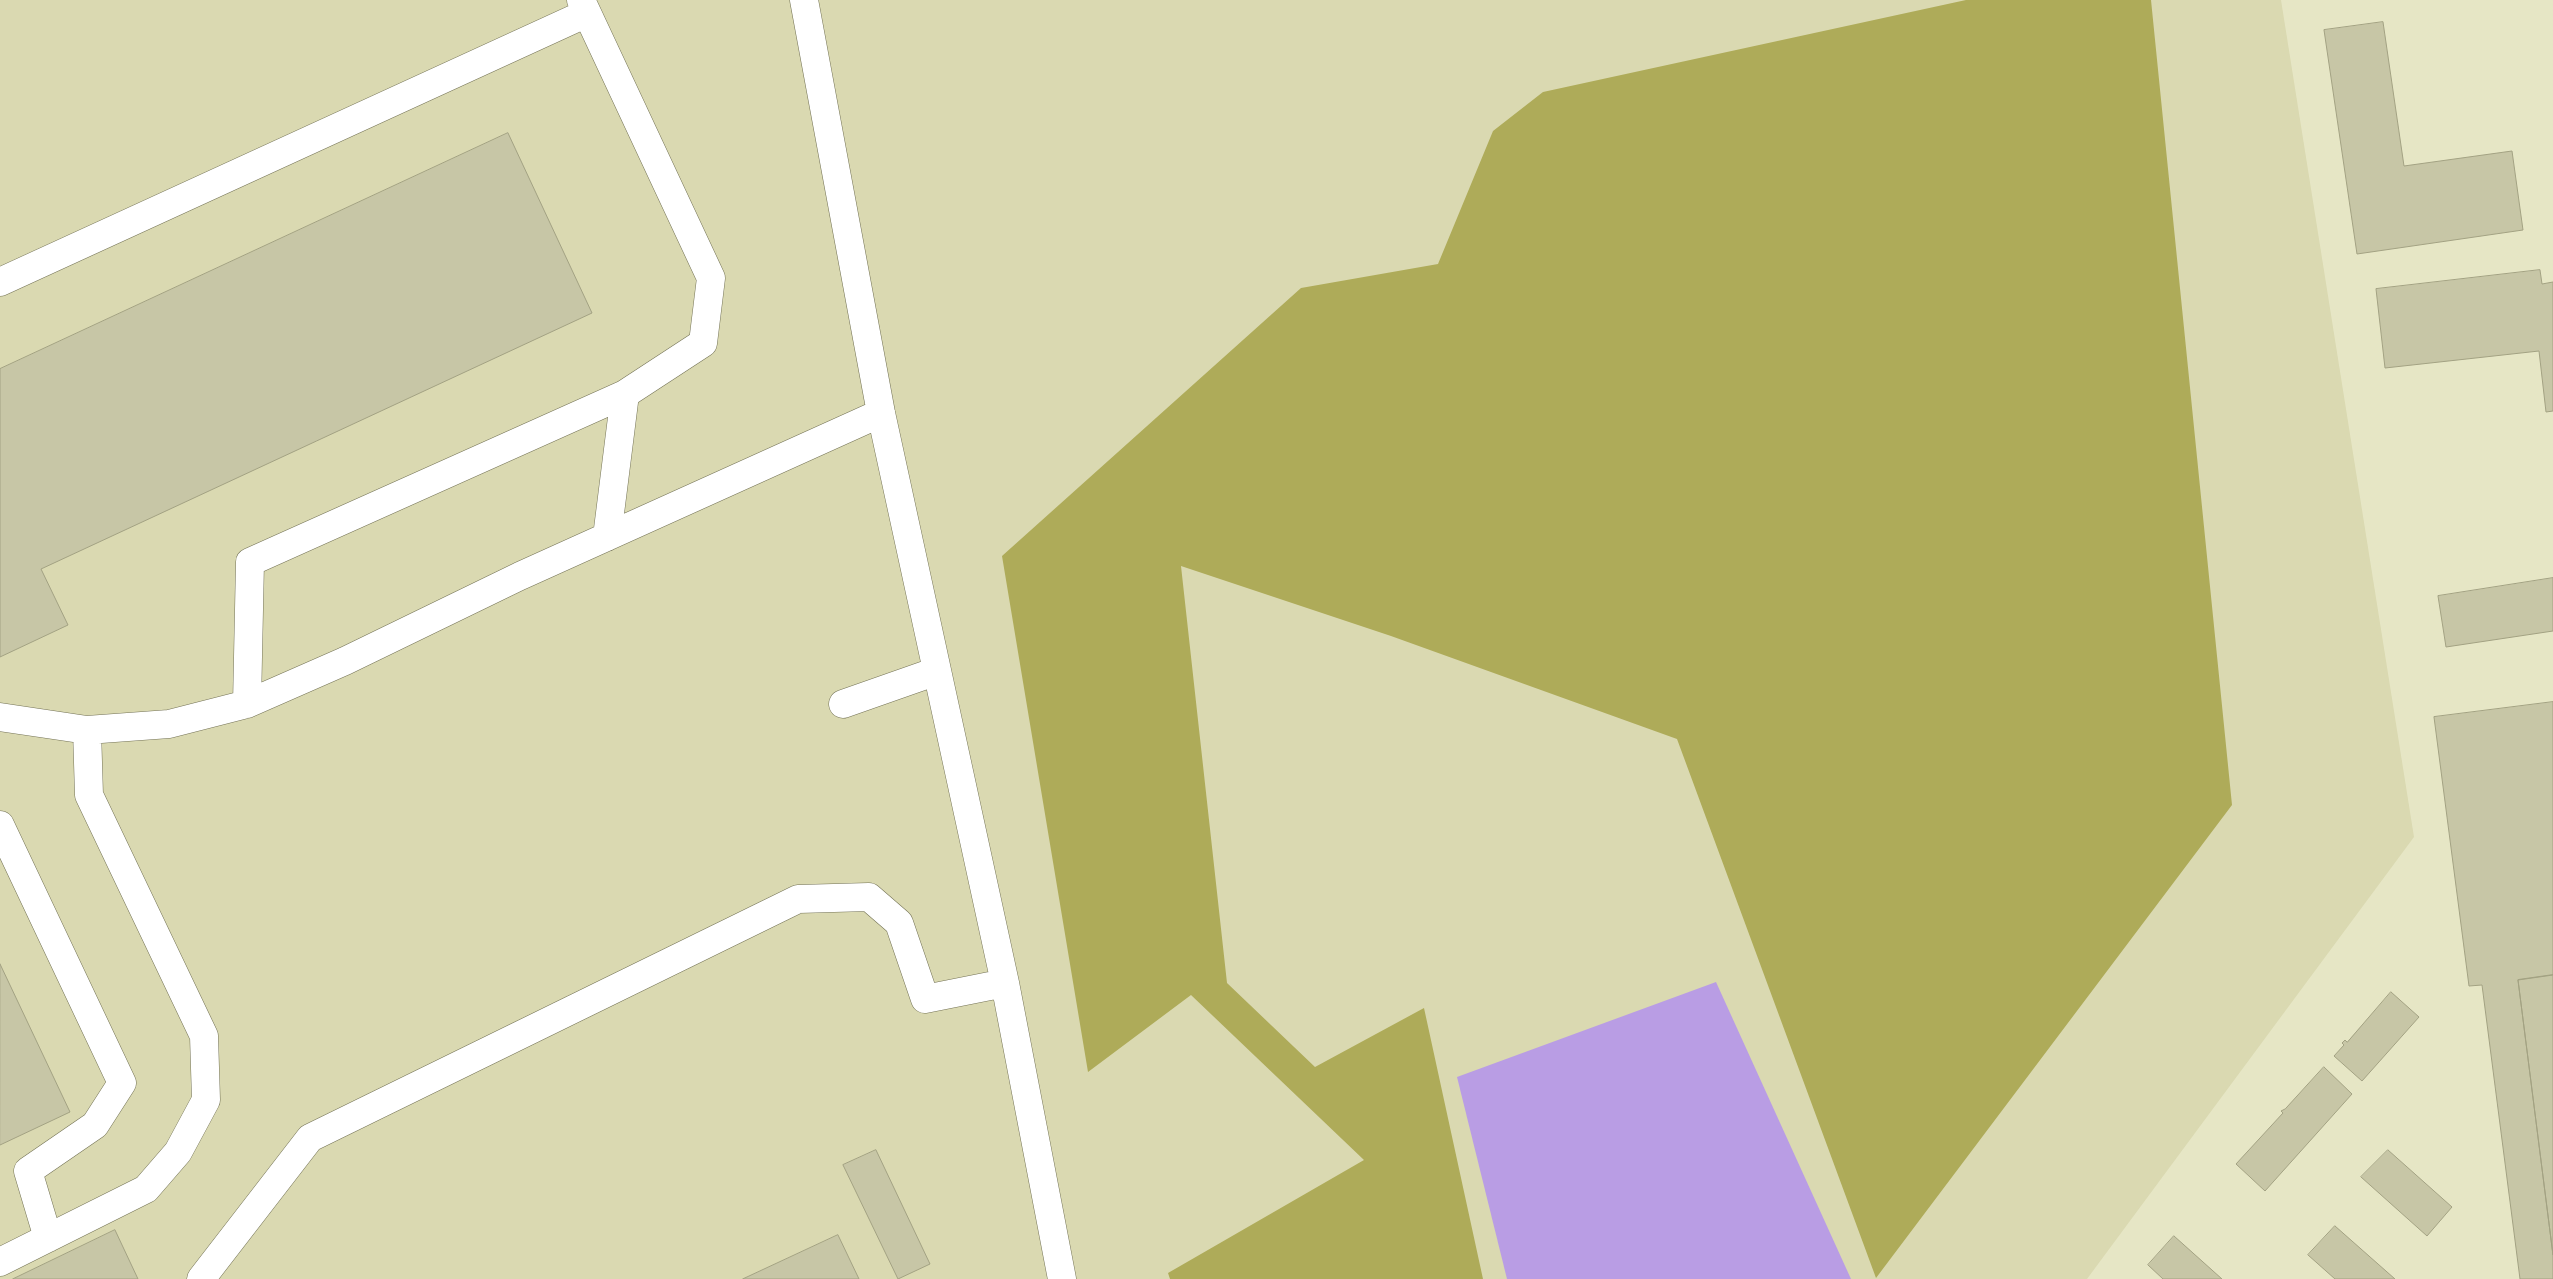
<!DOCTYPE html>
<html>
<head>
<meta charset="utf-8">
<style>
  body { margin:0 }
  canvas { display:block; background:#e6e6c5 }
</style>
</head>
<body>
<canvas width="2553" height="1279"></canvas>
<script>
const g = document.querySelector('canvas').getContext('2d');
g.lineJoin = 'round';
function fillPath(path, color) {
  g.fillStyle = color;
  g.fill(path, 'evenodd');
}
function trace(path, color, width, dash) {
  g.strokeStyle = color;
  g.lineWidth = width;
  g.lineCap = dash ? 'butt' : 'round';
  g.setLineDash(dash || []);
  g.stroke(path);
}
fillPath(new Path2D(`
  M0,0H2281L2414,837L2087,1279H0Z`), '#dad9b1');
fillPath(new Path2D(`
  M1966,0H2151L2232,805L1876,1278L1677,739L1391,636L1181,566L1227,983L1315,1067L1424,1008L1483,1279H1170L1168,1273L1364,1160L1191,995L1088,1072L1002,556L1301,288L1438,264L1493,131L1543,92Z`), '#aeab59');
fillPath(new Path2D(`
  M1716,982L1851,1279H1507L1457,1077Z`), '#b99de4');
const building = new Path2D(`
  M2383,22L2404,166L2512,151L2523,230L2357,254L2324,30Z
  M508,133L592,313L41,569L68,625L0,657V369Z
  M2540,270L2542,284L2553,282V411L2546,412L2539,351L2385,368L2376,289Z
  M2553,578V631L2446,647L2438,596Z
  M2553,702V975L2518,980L2553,1255V1279H2520L2482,985L2469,986L2434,717Z
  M0,964L70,1112L0,1145Z
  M2553,975V1255L2518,980Z
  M2391,992L2419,1017L2362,1081L2334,1056L2344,1045L2342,1043L2345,1040L2347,1042Z
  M2324,1067L2352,1094L2265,1191L2236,1164L2283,1113L2281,1111L2285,1109Z
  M876,1150L930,1264L898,1279L843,1165Z
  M2388,1150L2452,1207L2427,1236L2361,1177Z
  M2335,1226L2395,1279H2335L2308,1255Z
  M115,1230L138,1279H13Z
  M838,1235L859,1279H743Z
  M2174,1236L2222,1279H2163L2148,1265Z`);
fillPath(building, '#c7c6a6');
trace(building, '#a3a283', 1);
const minor = new Path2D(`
  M804,0L881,413L1005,983L1062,1279
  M0,282L587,13
  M607,537L625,394
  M247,704L250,562L625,394L703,343L711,278L581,0
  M843,704L937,671
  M0,717L87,730L169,724L247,704L345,661L520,576L881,413
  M0,825L122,1083L95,1125L28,1171L48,1238
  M0,1262L146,1189L178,1152L206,1100L204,1036L89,795L87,730
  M201,1279L310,1138L798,899L869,897L899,923L925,999L1005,983`);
trace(minor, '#747356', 29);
trace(minor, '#fff', 28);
</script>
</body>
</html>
